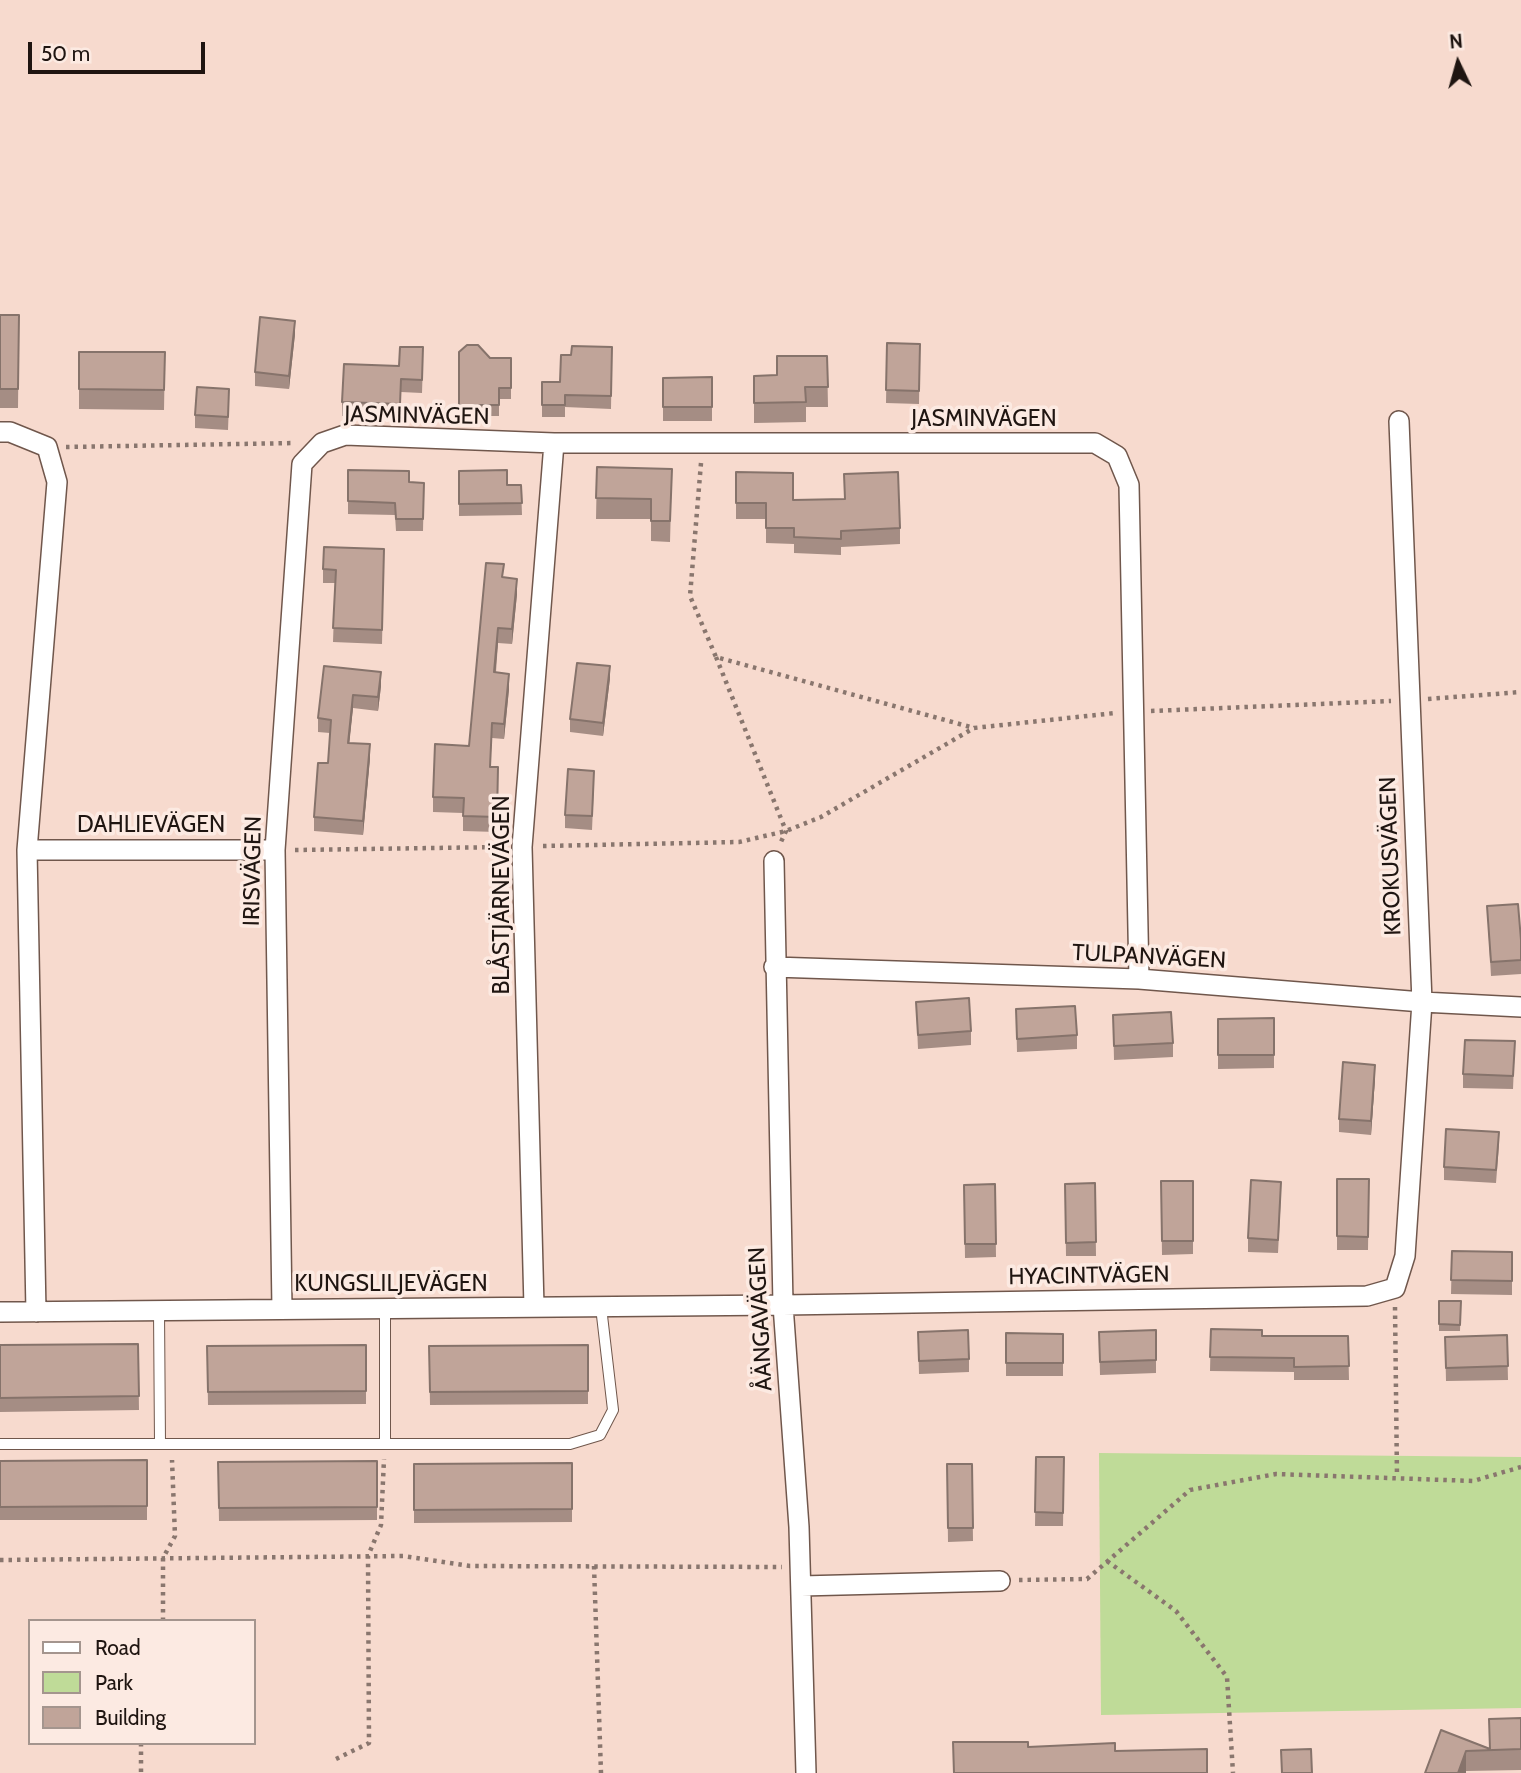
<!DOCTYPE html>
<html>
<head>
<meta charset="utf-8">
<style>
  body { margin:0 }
  #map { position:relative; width:1521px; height:1773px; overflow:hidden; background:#f7dace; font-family:Cabin,sans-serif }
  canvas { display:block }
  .legend { position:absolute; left:28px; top:1619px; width:228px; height:126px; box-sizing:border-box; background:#fceae2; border:2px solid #a4958e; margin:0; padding:9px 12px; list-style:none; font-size:21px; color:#1f1511 }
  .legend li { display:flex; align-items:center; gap:14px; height:35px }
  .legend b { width:35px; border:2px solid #a4958e }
  .north { position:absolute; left:1423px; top:28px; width:70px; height:70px; -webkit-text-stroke:5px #fceae2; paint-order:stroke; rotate:355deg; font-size:19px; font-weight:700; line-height:28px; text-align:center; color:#1f1511 }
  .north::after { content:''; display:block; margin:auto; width:24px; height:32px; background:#1f1511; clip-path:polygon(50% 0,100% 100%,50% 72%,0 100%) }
  .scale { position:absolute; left:28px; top:42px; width:177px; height:32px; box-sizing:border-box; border:4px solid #1f1511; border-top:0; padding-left:9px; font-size:21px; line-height:24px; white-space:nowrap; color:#1f1511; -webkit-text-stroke:5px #fceae2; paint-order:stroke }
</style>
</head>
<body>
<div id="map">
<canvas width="1521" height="1773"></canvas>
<ul class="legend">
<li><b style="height:9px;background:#fff"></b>Road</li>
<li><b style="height:19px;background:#bfdb98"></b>Park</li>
<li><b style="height:19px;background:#c0a499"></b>Building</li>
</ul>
<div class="north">N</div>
<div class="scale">50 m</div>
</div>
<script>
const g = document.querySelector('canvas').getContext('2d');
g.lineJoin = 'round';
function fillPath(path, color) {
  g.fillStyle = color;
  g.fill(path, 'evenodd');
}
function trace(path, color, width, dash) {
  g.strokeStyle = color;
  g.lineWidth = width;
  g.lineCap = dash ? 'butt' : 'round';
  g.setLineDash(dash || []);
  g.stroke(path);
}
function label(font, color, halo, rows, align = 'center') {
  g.font = font + ' Cabin,sans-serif';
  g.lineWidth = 7;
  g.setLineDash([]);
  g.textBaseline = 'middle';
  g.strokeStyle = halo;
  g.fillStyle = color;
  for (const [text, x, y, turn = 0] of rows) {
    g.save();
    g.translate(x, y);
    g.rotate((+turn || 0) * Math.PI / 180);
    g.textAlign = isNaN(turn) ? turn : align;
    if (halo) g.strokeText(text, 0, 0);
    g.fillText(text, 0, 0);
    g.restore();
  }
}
fillPath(new Path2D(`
  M1099,1453L1521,1457V1708L1101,1715Z`), '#bfdb98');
const lane = new Path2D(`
  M159,1310L160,1444
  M0,1444H570L600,1435L613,1410L601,1307
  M385,1444V1308`);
const street = new Path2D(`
  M0,432H10L47,447L57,482L27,850L36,1312
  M27,850H275
  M774,861L783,1305L799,1527L806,1773
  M774,967L1139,979L1422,1002L1521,1007
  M534,1307L522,847L554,443
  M282,1309L275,850L302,464L322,443L345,435L554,443H1095L1117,456L1129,485L1139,979
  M0,1312L783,1305L1367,1296L1395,1288L1405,1256L1422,1002L1399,421
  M801,1586L1000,1581`);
trace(lane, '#70574c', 12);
trace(street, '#70574c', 22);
trace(new Path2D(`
  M66,447L295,443
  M701,463L690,596L716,657L974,728
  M716,657L786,831L780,844
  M1428,699L1521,692
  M1151,711L1391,701
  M543,846L739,842L786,831L821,817L974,728L1115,713
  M295,850L503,847
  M1395,1307L1397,1477
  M0,1560L403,1556L470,1566L782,1567
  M1107,1561L1176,1611L1227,1677L1233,1773
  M594,1566L601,1773
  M1019,1580L1087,1579L1190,1490L1276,1474L1473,1481L1521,1467
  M163,1621V1558L175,1536L172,1460
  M141,1743V1773
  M336,1759L369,1743L368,1556L381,1525L384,1459`), '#89766e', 4.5, [3.5, 5]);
trace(lane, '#fff', 10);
trace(street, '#fff', 19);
fillPath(new Path2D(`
  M0,315H19L18,408H0Z
  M295,334L289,389L255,386V372Z
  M887,343L920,344L919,404L886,403Z
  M612,347L611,409L565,407V417H542V382H560L571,355Z
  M79,352H165L164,410L79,409Z
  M459,352L490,358H511V399H499V416H459Z
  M827,356L828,407H806V422L754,423V376L777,375Z
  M423,361L422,393L401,392L400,418L342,416V402L399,366Z
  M712,377V421H663V378Z
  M229,403L228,430L195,428V415Z
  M597,467L672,469L670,542L651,541V519H596Z
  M348,470L409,482L424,483L423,531H396L395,515L348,514Z
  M459,471L507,485H521L522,515L459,516Z
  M736,472L793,500L844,499V474L900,528V544L841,547V555L794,553V544L766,543V519H736Z
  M384,549L382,644L333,642L335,583H323V569Z
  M504,578L517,594L512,644L498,643L496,672L509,689L504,739L492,738L490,767H498L497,832L463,831V813L433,812V797L469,746Z
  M324,666L381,686L378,711L353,708L349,743L370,758L363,835L314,831V817L328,763L330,733L318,732V718Z
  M610,678L603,736L570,732V719Z
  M594,784L592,830L565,828V815Z
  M1487,906L1521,940V974L1491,976Z
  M916,1002L971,1031V1045L918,1049Z
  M1016,1009L1077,1035V1049L1017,1052Z
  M1113,1015L1173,1043V1057L1114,1060Z
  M1274,1018V1068L1218,1069V1019Z
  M1515,1041L1513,1089L1463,1088V1074Z
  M1375,1078L1371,1135L1339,1132V1119Z
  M1499,1145L1496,1183L1444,1180V1167Z
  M1337,1179H1369L1368,1250H1337Z
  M1161,1181H1193V1254L1162,1255Z
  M1095,1183L1096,1256H1066L1065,1184Z
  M995,1184L996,1257L965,1258L964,1185Z
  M1281,1195L1278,1253L1248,1252V1238Z
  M1452,1251L1512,1252V1295L1451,1294Z
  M1439,1301H1461L1460,1331H1439Z
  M1211,1329L1262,1336H1348L1349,1380H1294V1372L1210,1371Z
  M1156,1330V1373L1100,1375L1099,1332Z
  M918,1332L969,1359V1372L919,1374Z
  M1006,1333L1063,1334V1376H1006Z
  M1507,1335L1508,1380L1446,1381L1445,1337Z
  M138,1344L139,1410L0,1412V1345Z
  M366,1345V1404L208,1405L207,1346Z
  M588,1345V1404L430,1405L429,1346Z
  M1036,1457H1064L1063,1526H1035Z
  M147,1460V1520H0V1461Z
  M377,1461V1520L219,1521L218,1462Z
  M572,1463V1522L414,1523V1464Z
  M947,1464H972L973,1541L948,1542Z
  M1521,1718V1770L1466,1771V1773H1425L1441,1730L1489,1748V1719Z`), '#a58d84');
fillPath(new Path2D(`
  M295,321V334L289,389V376Z
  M517,579V594L512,644V629Z
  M498,628V643L494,687V672Z
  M610,666V678L603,736V723Z
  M381,672V686L378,711V697Z
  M509,674V689L504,739V724Z
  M353,695V708L348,756V743Z
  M370,744V758L363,835V821Z
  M1375,1065V1078L1371,1135V1121Z
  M1466,1751V1773H1458Z`), '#86736b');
const building = new Path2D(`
  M0,315H19L18,389H0Z
  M260,317L295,321L289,376L255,372Z
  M887,343L920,344L919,391L886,390Z
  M467,345H478L490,358H511V388H499V405H459V352Z
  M572,346L612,347L611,396L565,395V405H542V382H560L561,355H571Z
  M400,347H423L422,380L401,379L400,404L342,402L344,364L399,366Z
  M79,352H165L164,390L79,389Z
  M777,356H827L828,387H805L806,402L754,403V376L777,375Z
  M712,377V407H663V378Z
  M197,387L229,389L228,417L195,415Z
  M597,467L672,469L670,521H651V499L596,498Z
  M348,470L409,471V482L424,483L423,519H396L395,503L348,501Z
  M507,470V485H521L522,503L459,504V471Z
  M736,472L793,473V500L845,499L844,474L898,472L900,528L841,531V539L794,537V528H766V503H736Z
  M324,547L384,549L382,630L333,628L336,570L323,569Z
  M486,563L504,564L502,577L517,579L512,629L498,628L494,672L509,674L504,724L492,723L490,767H498L497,817L463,816L464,798L433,797L435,744L469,746Z
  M577,663L610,666L603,723L570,719Z
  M324,666L381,672L378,697L353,695L348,743L370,744L363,821L314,817L318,763H328L331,720L318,718Z
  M568,769L594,771L592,816L565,815Z
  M1518,904L1521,940V960L1491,962L1487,906Z
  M969,998L971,1031L918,1035L916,1002Z
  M1075,1006L1077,1035L1017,1039L1016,1009Z
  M1171,1012L1173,1043L1114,1046L1113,1015Z
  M1274,1018V1055H1218V1019Z
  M1465,1040L1515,1041L1513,1076L1463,1074Z
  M1343,1062L1375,1065L1371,1121L1339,1119Z
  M1446,1129L1499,1132L1496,1170L1444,1167Z
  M1337,1179H1369L1368,1237L1337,1236Z
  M1251,1180L1281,1182L1278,1240L1248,1238Z
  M1161,1181H1193V1241H1162Z
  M1095,1183L1096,1242L1066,1243L1065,1184Z
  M995,1184L996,1244H965L964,1185Z
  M1452,1251L1512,1252V1281L1451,1280Z
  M1439,1301H1461L1460,1325L1439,1324Z
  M1211,1329L1262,1330V1336H1348L1349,1366L1294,1367V1358L1210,1357Z
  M968,1330L969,1359L919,1361L918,1332Z
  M1156,1330V1360L1100,1362L1099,1332Z
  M1006,1333L1063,1334V1363H1006Z
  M1507,1335L1508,1366L1446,1368L1445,1337Z
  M138,1344L139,1396L0,1398V1345Z
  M366,1345V1391L208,1392L207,1346Z
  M588,1345V1391L430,1392L429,1346Z
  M1036,1457H1064L1063,1513L1035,1512Z
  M147,1460V1506L0,1507V1461Z
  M377,1461V1507L219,1508L218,1462Z
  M572,1463V1509L414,1510V1464Z
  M947,1464H972L973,1528H948Z
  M1521,1718V1749L1466,1751L1458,1773H1425L1441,1730L1490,1749L1489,1719Z
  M953,1742H1028V1747L1115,1743V1751L1207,1749V1773H954Z
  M1311,1749L1312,1773H1282L1281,1750Z`);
fillPath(building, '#c0a499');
trace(building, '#86736b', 2);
label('23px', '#1f1511', '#fceae2', [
  ["JASMINVÄGEN",417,416,1],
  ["JASMINVÄGEN",984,419],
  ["DAHLIEVÄGEN",151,825],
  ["KROKUSVÄGEN",1391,856,-92],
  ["IRISVÄGEN",253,871,-89],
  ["BLÅSTJÄRNEVÄGEN",502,895,-90],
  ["TULPANVÄGEN",1149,957,3],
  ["HYACINTVÄGEN",1089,1276,-1],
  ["KUNGSLILJEVÄGEN",391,1284],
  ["ÅÄNGAVÄGEN",761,1319,-93]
]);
</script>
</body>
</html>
